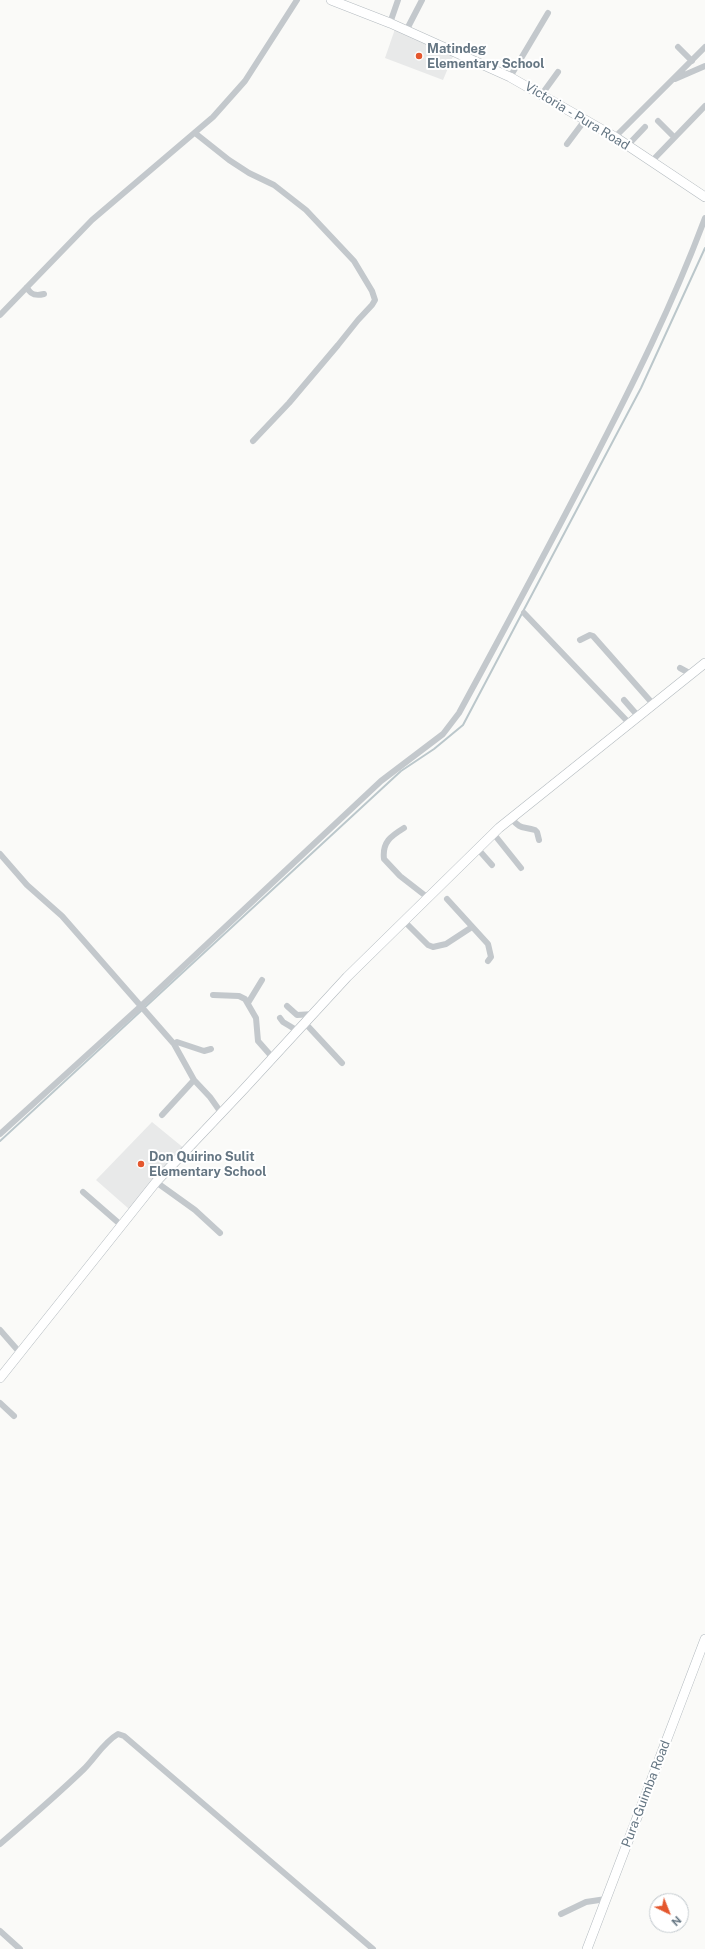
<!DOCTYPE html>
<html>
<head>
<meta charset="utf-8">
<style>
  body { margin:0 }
  #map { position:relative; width:705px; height:1949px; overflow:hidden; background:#fafaf8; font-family:"Public Sans",sans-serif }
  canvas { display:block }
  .north { position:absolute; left:649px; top:1893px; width:40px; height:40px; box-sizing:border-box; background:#fff; border:1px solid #c1c8cd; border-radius:50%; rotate:137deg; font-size:11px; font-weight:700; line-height:16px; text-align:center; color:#657683 }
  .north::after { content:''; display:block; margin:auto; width:14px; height:18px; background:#e4572e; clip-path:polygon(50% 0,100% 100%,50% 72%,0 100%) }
</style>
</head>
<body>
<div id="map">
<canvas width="705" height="1949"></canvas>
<div class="north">N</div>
</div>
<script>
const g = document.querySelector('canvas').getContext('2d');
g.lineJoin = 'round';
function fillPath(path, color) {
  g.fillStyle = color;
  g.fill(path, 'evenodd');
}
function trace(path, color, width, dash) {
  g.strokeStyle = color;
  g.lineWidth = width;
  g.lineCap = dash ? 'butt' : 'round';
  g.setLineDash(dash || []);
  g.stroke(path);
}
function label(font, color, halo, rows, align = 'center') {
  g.font = font + ' "Public Sans",sans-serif';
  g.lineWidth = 4;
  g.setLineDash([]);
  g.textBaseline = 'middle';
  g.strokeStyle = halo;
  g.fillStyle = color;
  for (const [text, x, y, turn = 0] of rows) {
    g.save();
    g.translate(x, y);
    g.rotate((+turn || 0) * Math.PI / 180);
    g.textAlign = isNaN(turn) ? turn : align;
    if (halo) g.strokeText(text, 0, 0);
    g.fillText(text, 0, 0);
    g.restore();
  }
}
fillPath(new Path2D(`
  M395,29L454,54L443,80L385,58Z
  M152,1122L185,1149L129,1209L96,1180Z`), '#e8e9e9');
trace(new Path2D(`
  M0,1141L401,771L434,749L463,725L641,388L705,248`), '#bbc7cb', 2);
const secondary = new Path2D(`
  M331,0L390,23L510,77L615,137L705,197
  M0,1378L156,1182L244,1089L347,977L499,828L705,663
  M587,1949L705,1639`);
trace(secondary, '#b3babf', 10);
trace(new Path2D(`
  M390,23L398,0
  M406,31L422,0
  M678,47L692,61
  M510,77L548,13
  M675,79L705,66
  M542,94L558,72
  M658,121L674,137
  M195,133L229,160L249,173L274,185L306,210L354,261L372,291L375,300L372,305L358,320L338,345L289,403L253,441
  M615,137L705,47
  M567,144L585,120
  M627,146L645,127
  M651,162L705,106
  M27,287C30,295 36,296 44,294
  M0,315L92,220L213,117L245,81L297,0
  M524,613L629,723
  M580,640L590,635L593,636L653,704
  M680,668L691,674
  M624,700L638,716
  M511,818C521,830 522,826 535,830L537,832L539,840
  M404,828C391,836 382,842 384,859L400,876L427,897
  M493,833L521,868
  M477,848L492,865
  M0,854L27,885L62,916L174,1044L194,1080L210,1097L222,1114
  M447,899L488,944L491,957L488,961
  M404,921L428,945L433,947L446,944L472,927
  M213,995L239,996L245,999L256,1018L258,1041L273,1058
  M248,1003L262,980
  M287,1006L297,1015L314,1014
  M280,1018L283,1022L298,1031
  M305,1023L342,1063
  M174,1044L177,1042L204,1051L211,1049
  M162,1115L194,1080
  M0,1134L141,1006L381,781L443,734L459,713C503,632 547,550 590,467C632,386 673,304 705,218
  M156,1182L195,1210L220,1233
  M83,1192L121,1225
  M0,1330L21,1354
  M0,1403L14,1416
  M0,1844C28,1820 57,1795 84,1769C95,1758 104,1742 118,1734L124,1736L373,1949
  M561,1914L586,1902L606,1899
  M0,1931L20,1949`), '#c3c8cc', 6);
trace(secondary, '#fff', 9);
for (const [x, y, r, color] of [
  [419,56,4,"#e4572e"],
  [141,1164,4,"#e4572e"]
]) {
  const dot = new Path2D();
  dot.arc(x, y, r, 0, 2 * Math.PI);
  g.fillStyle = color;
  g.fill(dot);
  trace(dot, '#fff', 1.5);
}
label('bold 13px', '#657683', '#fff', [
  ["Matindeg",427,49],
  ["Elementary School",427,64],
  ["Don Quirino Sulit",149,1157],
  ["Elementary School",149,1172]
], 'left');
label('13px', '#657683', '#fff', [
  ["Victoria - Pura Road",577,116,31],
  ["Pura-Guimba Road",646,1794,-69]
]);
</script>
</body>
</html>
